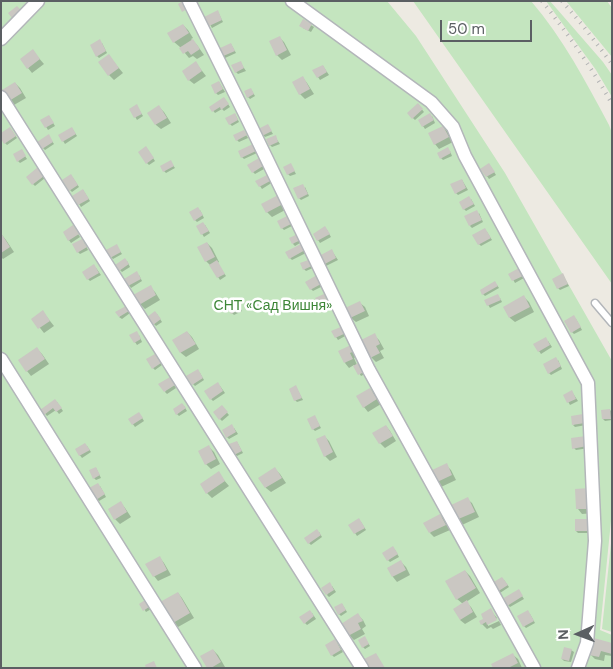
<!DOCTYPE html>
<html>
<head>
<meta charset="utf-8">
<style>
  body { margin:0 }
  #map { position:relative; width:613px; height:669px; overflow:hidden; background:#edeae2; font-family:"DM Sans",sans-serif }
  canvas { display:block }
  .frame { position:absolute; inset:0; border:2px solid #5b5f63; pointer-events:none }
  .north { position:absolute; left:553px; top:609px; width:50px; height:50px; -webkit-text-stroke:4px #fff; paint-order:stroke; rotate:268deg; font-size:14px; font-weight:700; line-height:20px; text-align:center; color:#5b5f63 }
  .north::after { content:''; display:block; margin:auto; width:18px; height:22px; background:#5b5f63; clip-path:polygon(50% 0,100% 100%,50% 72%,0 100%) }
  .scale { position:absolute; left:440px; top:20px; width:92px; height:22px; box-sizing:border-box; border:2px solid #5b5f63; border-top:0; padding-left:6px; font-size:15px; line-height:18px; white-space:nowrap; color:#5b5f63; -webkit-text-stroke:4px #fff; paint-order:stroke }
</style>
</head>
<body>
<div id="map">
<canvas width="613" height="669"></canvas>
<div class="frame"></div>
<div class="north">N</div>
<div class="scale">50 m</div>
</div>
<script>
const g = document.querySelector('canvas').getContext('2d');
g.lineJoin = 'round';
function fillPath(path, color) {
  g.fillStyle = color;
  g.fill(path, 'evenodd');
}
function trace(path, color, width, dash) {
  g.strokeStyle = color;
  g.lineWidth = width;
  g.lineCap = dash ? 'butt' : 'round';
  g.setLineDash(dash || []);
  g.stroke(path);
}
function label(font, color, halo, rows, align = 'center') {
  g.font = font + ' "DM Sans",sans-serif';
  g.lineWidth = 5;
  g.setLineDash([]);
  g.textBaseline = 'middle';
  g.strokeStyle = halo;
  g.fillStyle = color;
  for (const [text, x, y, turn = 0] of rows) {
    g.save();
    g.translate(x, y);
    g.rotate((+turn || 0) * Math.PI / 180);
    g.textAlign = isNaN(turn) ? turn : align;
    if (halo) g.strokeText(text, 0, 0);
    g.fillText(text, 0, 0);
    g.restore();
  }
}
fillPath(new Path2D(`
  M1,1H387L416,36L505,173L612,361V511L600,630L612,635V668H1Z
  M413,1H531C563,38 586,82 609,125L612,133V284Z
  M546,1H550L603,62L612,75V97L596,70Z
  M566,1H607L612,8V57Z
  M612,534V632L602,629Z`), '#c4e5bf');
fillPath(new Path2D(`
  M219,14L223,22L212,28L206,17Z
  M304,21L314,27L311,32L303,28Z
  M183,25L188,30L193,38L191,39L197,45L204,55L197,59L193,56L189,58L180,47L174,42Z
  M279,37L284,42L291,55L282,60L277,55Z
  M102,43L107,53L99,58L97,56Z
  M231,44L236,53L225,58L223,56Z
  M37,56L44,64L32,73L28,68Z
  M113,61L123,73L114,80L109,75Z
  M240,62L246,71L238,74L236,72Z
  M196,63L206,76L194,84L189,80Z
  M323,66L329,75L320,80L318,77Z
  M303,78L307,83L314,94L305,99L300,94Z
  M219,82L225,92L218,95L216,93Z
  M15,83L20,88L26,98L14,105L10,100Z
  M252,91L255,96L250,99L248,97Z
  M226,101L230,107L224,111L222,109L215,113L211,108Z
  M159,107L164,112L171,123L161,129L156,125L149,113Z
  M420,107L424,112L415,120L408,113Z
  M138,108L143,116L137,120L131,109Z
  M235,114L239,122L232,126L230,124Z
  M49,116L55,126L48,130L42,120Z
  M432,116L435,123L425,129L419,120Z
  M268,126L273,134L265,137L263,135Z
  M443,127L448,132L453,142L439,149L435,144Z
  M73,130L77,136L65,144L60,136Z
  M12,131L17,138L7,145L5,143Z
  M245,133L248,138L239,142L237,140Z
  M275,137L280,144L272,147L270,145Z
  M50,138L54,144L45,150L43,148Z
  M254,148L257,153L244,159L242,157Z
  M148,150L155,161L149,165L147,163Z
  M450,151L452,156L443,160L441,158Z
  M23,153L27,159L20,163L18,161Z
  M260,162L264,169L255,174L253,172Z
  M172,164L175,168L166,173L164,171Z
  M291,165L296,174L290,176L288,174Z
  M491,167L496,175L489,179L482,169Z
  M40,171L45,178L35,186L33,184Z
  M268,175L273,182L262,189L260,186Z
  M73,178L79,187L72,192L70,190Z
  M462,180L468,190L458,195L456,193Z
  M305,187L309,196L301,200L299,198Z
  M83,190L90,201L81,207L74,196Z
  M280,195L289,208L272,217L267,212Z
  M471,199L475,206L466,211L464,209Z
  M200,210L204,218L197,222L195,220Z
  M479,213L483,222L472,228L470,226Z
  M289,217L294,225L284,230L282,228Z
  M205,225L210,233L204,237L198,227Z
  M75,229L80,237L71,243L64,233Z
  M327,230L331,237L320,243L314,234Z
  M487,232L492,240L481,246L479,244Z
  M2,235L6,240L14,252L3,259L1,257Z
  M298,235L308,252L292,260L290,258L301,245L300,243L295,246L293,244Z
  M84,242L88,250L80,254L78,252Z
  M207,243L212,248L219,262L217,263L226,276L220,280L211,266L206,261Z
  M118,248L122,254L113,259L111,257Z
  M332,251L338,260L326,266L324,264Z
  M311,260L315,267L306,271L304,269Z
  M127,261L130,267L122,272L120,270Z
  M96,268L101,275L90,281L88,279Z
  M519,270L524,278L515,283L510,274Z
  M139,275L142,281L131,288L125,279Z
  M317,277L323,286L313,291L311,289Z
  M564,277L569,286L560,290L558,288Z
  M497,285L499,288L485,296L483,294Z
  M150,287L155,292L160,300L145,309L140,304Z
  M324,295L329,305L322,308L317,298Z
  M524,297L529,302L534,312L515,322L510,318L505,308Z
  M500,298L502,302L490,308L486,301Z
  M236,301L242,311L234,315L232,313Z
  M360,303L365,307L369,316L356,322L351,318L347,309Z
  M128,309L130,313L122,319L119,317Z
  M43,312L54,326L44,333L33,319Z
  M157,314L162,322L156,326L154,324Z
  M576,319L582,330L574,334L572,332Z
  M343,327L347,335L338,340L336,337Z
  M187,332L192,337L199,349L186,357L181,353L174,340Z
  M139,335L142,342L137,345L131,336Z
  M374,335L379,340L384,349L380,351L384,358L376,362L371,357Z
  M548,341L552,347L541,354L535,345Z
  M351,346L358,356L354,358L357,365L367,373L361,376L354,365L349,368L345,363Z
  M37,349L42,354L49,364L31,376L27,371Z
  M155,355L162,365L155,370L153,368Z
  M558,360L562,369L551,375L549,373Z
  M200,373L204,380L195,386L193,384Z
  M171,380L176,388L167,394L165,392Z
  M220,386L225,393L213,401L211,399Z
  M296,387L303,400L297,402L295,400Z
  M370,389L375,394L381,404L368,412L364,407Z
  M572,392L578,401L570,405L565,396Z
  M57,402L63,411L59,414L56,410L47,416L42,410Z
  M184,406L187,411L179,416L177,414Z
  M222,407L229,415L222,421L220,419Z
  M610,410L612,412V420L605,421L603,419Z
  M141,416L144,421L135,427L130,420Z
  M585,418L586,425L575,427L573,425Z
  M316,419L321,428L315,431L313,429Z
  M386,426L390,431L396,441L385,448L380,443Z
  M234,428L238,434L229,439L227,437Z
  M324,436L329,441L337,457L330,461L325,456Z
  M585,437L589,448L576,450L574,448Z
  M237,442L243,453L237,456L235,454Z
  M87,446L91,452L82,458L76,450Z
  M209,447L214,452L220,464L211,469L206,464Z
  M446,465L451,470L456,480L441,487L436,482Z
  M96,468L101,478L96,480L94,478Z
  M275,469L280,474L286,483L271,492L266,488L260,478Z
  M218,473L229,486L212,498L207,493Z
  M100,486L106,497L99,501L97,499Z
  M576,490L595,513L582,514L578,509Z
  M467,499L472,503L479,517L462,525L457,520Z
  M121,503L125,508L131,517L120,524L115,519L109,510Z
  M440,515L445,520L450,530L434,537L430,533Z
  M587,521L589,523V533H578L576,531Z
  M361,522L366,530L357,536L350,525Z
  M319,532L322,537L311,545L309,543Z
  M395,550L399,557L390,562L388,560Z
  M160,558L164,563L171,575L158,581L154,576Z
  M401,562L406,567L410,575L397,582L393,577L388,568Z
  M465,571L470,576L480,593L466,602L471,607L477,617L465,624L460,620L463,604L457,599Z
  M504,580L509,587L500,593L498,591Z
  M332,586L336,592L329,597L327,595Z
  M178,593L182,598L194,618L178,627L174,623Z
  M520,593L524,599L510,607L508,605Z
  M141,604L153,608L146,612Z
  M342,604L347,612L341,616L339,614Z
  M490,610L497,618L488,624V626L499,621L501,625L493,629L491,627L487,629L482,624Z
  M312,613L316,619L307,625L305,623Z
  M530,614L535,623L526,628L524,626Z
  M358,615L363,620L366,626L362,629L365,634L354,640L349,635L343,624Z
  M365,638L370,646L365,649L363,647Z
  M337,643L343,652L334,657L332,655Z
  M612,645V656L605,655L604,661L595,659L590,654Z
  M213,650L218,655L225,667L209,668Z
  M571,650L574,652L571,662L564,661L562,659Z
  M513,655L518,659L522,668H495Z`), '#0003');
fillPath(new Path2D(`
  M183,1H185L189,8L182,12L178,4Z
  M17,6L21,10L12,18L8,13Z
  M218,10L222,20L209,26L204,17Z
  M303,19L312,24L308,31L299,26Z
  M183,24L189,33L173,43L167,33Z
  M280,36L287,50L276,56L269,41Z
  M100,39L106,51L96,57L90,45Z
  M193,39L200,49L191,55L188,51L183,54L179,48Z
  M231,43L235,51L221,57L218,49Z
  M33,49L40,59L27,69L20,59Z
  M109,54L119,68L108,76L98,62Z
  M196,61L202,71L188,81L182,71Z
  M241,61L244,68L235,73L231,65Z
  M323,65L327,72L317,78L312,70Z
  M303,76L310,89L299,95L292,82Z
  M219,81L223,89L215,94L211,85Z
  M15,82L22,93L9,101L2,90Z
  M251,88L254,94L247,98L244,91Z
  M224,97L229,104L221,110L220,107L212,112L209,107Z
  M418,103L423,109L412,119L407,113Z
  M137,104L142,114L134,118L129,109Z
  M159,105L167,118L155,125L147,113Z
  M235,113L238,120L229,125L225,118Z
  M430,113L434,120L422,127L418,120Z
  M49,115L54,123L45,128L40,120Z
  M268,124L272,131L262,136L258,129Z
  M443,126L449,137L434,145L428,133Z
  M10,127L16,136L4,144L1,139V133Z
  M72,127L76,134L62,142L58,135Z
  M244,130L247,135L236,141L233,135Z
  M49,134L53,142L42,149L37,142Z
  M276,135L278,142L269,146L266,139Z
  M253,144L256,151L241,158L238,151Z
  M146,146L154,158L146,164L138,152Z
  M448,147L451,153L440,159L437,153Z
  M22,149L26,156L17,162L13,154Z
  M259,158L263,166L252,173L247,165Z
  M171,160L174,166L163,172L160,166Z
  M291,163L295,171L287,175L283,167Z
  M489,163L495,172L486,177L480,169Z
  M38,167L44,176L32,185L26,177Z
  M71,174L78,185L69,191L62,180Z
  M269,174L272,180L259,187L255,181Z
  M462,179L466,188L455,194L450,184Z
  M303,184L308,194L298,199L293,188Z
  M83,189L89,199L78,205L72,196Z
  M280,194L285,203L266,213L261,204Z
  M469,196L474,204L463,210L459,202Z
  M198,207L203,215L194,221L189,212Z
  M477,210L482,220L469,226L464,216Z
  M289,215L293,223L281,229L277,221Z
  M203,222L209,231L201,235L196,226Z
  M73,225L79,234L68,241L63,232Z
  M325,226L330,234L317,241L313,234Z
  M485,228L491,238L478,245L472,235Z
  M1,233L10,247L1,253Z
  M298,234L301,240L292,244L289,238Z
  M82,239L87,247L77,253L72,244Z
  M207,242L215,257L205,262L197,247Z
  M303,243L307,249L289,259L285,252Z
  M117,244L121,252L110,258L106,250Z
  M332,249L336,258L323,265L319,256Z
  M125,258L129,264L119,271L115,265Z
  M311,259L314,265L303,270L300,263Z
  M217,260L225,274L217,278L209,265Z
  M94,264L99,273L87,280L82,272Z
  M519,268L523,276L512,281L508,274Z
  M137,271L141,279L128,286L124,279Z
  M563,273L568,284L557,289L552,279Z
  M317,275L321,284L310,290L305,282Z
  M495,281L498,286L482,295L480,290Z
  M151,285L156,295L139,305L133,295Z
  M324,294L328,303L319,306L315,298Z
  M498,294L501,300L487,306L484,300Z
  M524,295L530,307L509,318L503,307Z
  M235,298L241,308L231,314L225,303Z
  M360,301L365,311L350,318L345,308Z
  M126,306L129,311L119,317L115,312Z
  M43,310L50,321L38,329L31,319Z
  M155,311L161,319L153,325L147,317Z
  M574,315L581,327L571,333L564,321Z
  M343,326L346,333L335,338L331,331Z
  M137,331L141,339L134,343L129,335Z
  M187,331L196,344L180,353L172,340Z
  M375,333L380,344L376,346L380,353L370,358L361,340Z
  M546,337L550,345L538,352L533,344Z
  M351,345L355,351L350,353L353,359L344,363L338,351Z
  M37,347L45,359L26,372L18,360Z
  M155,354L161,363L152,369L146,359Z
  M556,357L561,366L548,374L543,364Z
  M360,362L366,371L358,375L353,366Z
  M198,369L203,378L192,385L186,376Z
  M170,377L175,385L164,392L158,384Z
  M218,382L223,391L210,400L204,391Z
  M296,385L302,398L294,401L289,389Z
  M370,388L377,399L363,408L356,396Z
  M572,390L576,399L567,403L563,395Z
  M55,399L62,408L56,412L53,408L44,415L40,410Z
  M182,403L186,408L176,415L173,409Z
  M222,405L228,412L219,420L213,412Z
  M610,409L611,419H602L601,410Z
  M139,412L143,418L132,425L128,419Z
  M583,414L585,423L572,425L571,416Z
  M315,415L320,426L312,430L307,419Z
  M232,424L236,432L226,438L222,430Z
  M386,425L393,436L379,444L372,433Z
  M325,435L333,452L324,457L316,439Z
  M586,436L587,446L572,449L571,438Z
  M237,441L242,451L234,455L229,444Z
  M85,443L90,450L79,456L75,449Z
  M209,445L216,459L205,465L198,451Z
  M447,463L452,475L435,483L430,471Z
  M96,467L100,475L93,479L89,470Z
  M275,467L282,478L265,488L258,478Z
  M219,471L225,481L206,494L200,484Z
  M98,483L105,494L96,500L89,488Z
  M589,488L591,509H576L575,489Z
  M468,497L475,512L456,520L449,506Z
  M121,501L127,512L114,520L108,509Z
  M440,514L446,525L429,533L423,523Z
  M359,518L365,528L354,534L348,525Z
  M575,519H588L587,531H575Z
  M317,529L321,535L308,544L304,538Z
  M393,546L398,554L387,561L382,553Z
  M160,556L167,570L153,577L145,564Z
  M401,560L406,570L392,577L387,568Z
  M465,570L476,588L456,600L445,581Z
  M502,577L508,585L497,592L492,583Z
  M330,582L334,590L326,595L321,588Z
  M519,589L523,596L507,606L502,599Z
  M178,592L190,613L173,623L160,602Z
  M148,598L152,605L143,611L139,604Z
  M467,600L473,612L460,620L453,609Z
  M342,603L346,610L338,615L334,607Z
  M491,608L497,620L487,625L486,622L481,625L479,621L483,619L481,614Z
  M310,610L314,616L304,624L299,617Z
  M528,610L534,621L523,627L517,616Z
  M358,613L363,621L358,623L361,629L348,636L341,624Z
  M365,636L369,644L362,648L358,640Z
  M594,638L612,643V654L601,651L599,657L589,655Z
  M335,639L341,650L331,656L325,645Z
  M564,647L572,649L569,661L561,659Z
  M213,649L221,662L211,668H207L200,656Z
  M376,653L385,668H369L364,659Z
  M513,653L518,663L508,668H493L491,664Z
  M154,661L157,668H146L145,665Z`), '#cac7c2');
const lane = new Path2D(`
  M595,303L612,323`);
const street = new Path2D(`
  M189,1L246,116L369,370L534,668
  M292,1L431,102L453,127L465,156L588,383L595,541L587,643L578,668
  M1,39L38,1
  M1,97L362,668
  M1,359L195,668`);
trace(lane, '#b3b6ba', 9);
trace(street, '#b3b6ba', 15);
trace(lane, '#fff', 6);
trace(street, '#fff', 12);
trace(new Path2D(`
  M542,1C568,34 592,68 612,104
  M562,1L584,27L612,64`), '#b1b2b3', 4, [1, 6]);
label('14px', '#3d8637', '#fff', [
  ["СНТ «Сад Вишня»",273,306]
]);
</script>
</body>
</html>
